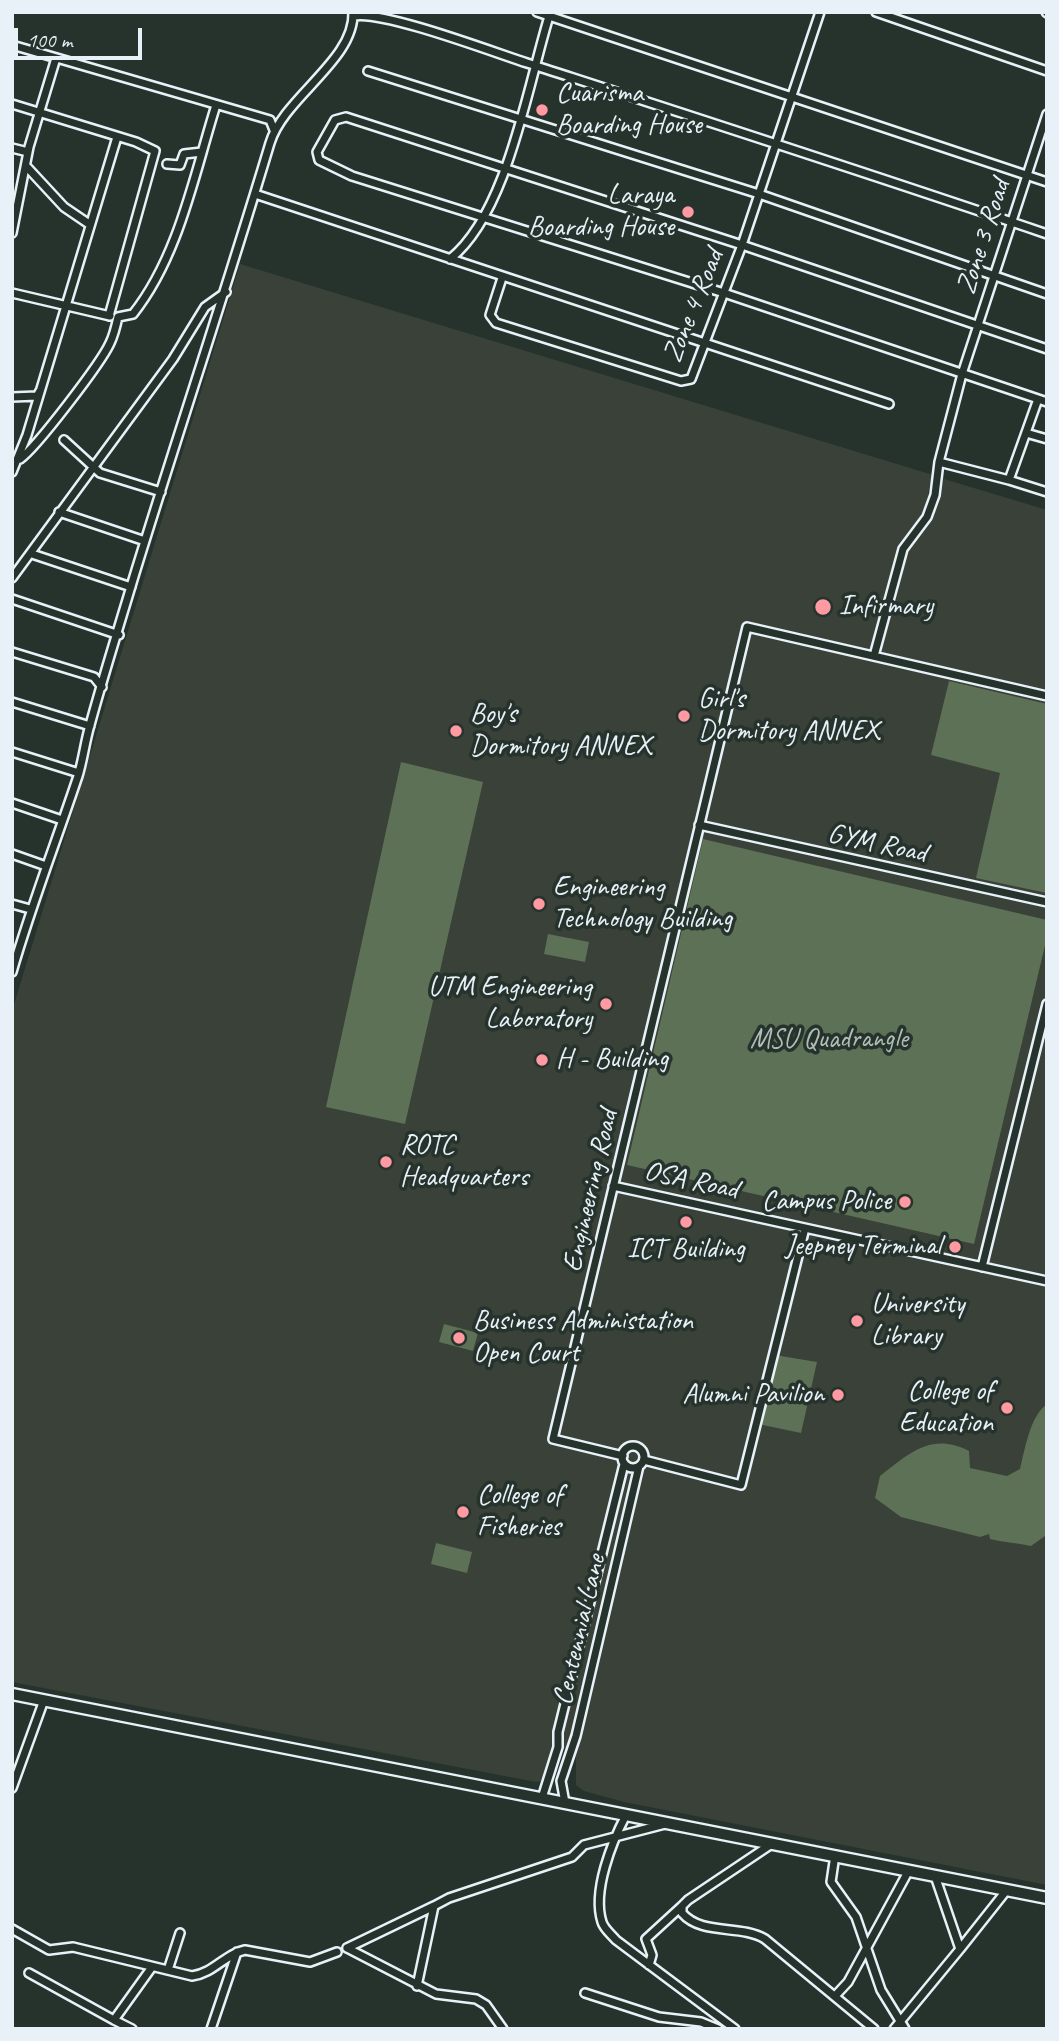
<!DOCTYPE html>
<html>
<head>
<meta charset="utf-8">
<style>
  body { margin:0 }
  #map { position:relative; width:1059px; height:2041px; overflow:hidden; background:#26332d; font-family:Caveat,sans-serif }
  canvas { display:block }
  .frame { position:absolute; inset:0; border:14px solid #e8f1f8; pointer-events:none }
  .scale { position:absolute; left:14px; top:28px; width:128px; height:32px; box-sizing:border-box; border:4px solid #e8f1f8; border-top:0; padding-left:9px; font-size:21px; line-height:24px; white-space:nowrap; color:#e8f1f8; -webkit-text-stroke:5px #26332d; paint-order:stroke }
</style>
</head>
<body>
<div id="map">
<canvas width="1059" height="2041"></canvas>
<div class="frame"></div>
<div class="scale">100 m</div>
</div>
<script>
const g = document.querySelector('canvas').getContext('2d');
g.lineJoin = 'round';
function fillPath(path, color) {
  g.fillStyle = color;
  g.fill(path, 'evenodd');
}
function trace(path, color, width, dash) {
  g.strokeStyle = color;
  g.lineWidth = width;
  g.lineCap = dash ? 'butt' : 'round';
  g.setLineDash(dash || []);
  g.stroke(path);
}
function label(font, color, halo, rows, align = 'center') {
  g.font = font + ' Caveat,sans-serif';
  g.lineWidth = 7;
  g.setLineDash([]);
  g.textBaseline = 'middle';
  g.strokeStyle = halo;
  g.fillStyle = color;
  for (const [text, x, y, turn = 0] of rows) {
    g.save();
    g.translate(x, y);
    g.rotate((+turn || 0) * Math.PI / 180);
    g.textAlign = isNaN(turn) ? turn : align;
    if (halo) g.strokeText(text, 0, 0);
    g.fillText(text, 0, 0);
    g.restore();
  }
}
fillPath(new Path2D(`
  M240,264L933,475L928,493L938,496L944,479L1047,510V1885L624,1802L584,1791L576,1785V1752L569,1749L558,1747L544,1781L536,1782L12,1682V1011Z`), '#3a4138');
fillPath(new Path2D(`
  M949,681L1047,704V893L976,878L1000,773L931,755Z
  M401,762L483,782L405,1124L326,1107Z
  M703,839L1047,920V937L974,1244L627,1165Z
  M548,934L589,942L585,962L544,954Z
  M444,1324L478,1333L473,1351L439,1342Z
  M775,1355L817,1362L801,1433L758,1424Z
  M1047,1404V1530L1045,1536L1031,1546C1017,1543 1002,1542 990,1539L989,1534L980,1537L901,1517L875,1498L880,1476C910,1453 931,1432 969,1451L970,1468L1007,1476L1020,1469C1025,1449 1030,1416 1047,1404Z
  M436,1543L472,1552L467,1573L431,1564Z`), '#5c7155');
const street = new Path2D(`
  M537,12L1047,182
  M876,12L1047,71
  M1046,12L1047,13
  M354,16C382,10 493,52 527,63C700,119 874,175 1047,234
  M12,45L270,120L274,130
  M368,71L759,194L1047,294
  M12,104L136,142L155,151L109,316
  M12,148L28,152
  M167,164L180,165L184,154L202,152
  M26,166L64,207L89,224
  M255,194L889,404
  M12,233L29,147L56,58
  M450,259C508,213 528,83 550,13
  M502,278L490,315L496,323L681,381L691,379L742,245L820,12
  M12,293L110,316
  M1047,349L742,245L346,117L335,120L317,152L319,160L352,176L724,293L1047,402
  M12,397L37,396L40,391
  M1038,399L1009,480L1047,492
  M1026,433L1047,439
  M64,440L100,473L161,492
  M20,459C36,448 101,363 110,343C114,335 116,326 118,317L133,314C179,256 194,175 216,105
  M939,462L1009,480
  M12,472L27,435L117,137
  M59,512L145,541
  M32,554L131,587
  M12,578L173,359L205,307L226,292
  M12,599L119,635
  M12,652L94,677L102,687
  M874,656L903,549L927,517L935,495L939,462L962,374L1047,114
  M12,702L90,726
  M12,752L79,773
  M12,803L62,820
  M699,825L1047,902
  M12,854L46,866
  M12,904L30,909
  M12,972C31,906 56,842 78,776C83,760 85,742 90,725C103,677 118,630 132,583C177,436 226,290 270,143C284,97 355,60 353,12
  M613,1186L1047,1281
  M982,1267L1047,1004
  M622 1457a11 11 0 1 1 22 0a11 11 0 1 1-22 0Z
  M623,1456L553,1439L747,627L1047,696
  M644,1460L741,1485L805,1228
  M12,1788L44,1700
  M542,1798L558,1747V1732L624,1464
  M565,1803L561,1781L576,1736L639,1466
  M626,1815C612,1842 592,1891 602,1922C604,1929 612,1935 616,1940L735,2029
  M773,1843L688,1900L682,1906V1913C702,1936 740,1924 765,1939L874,2029
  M835,1855L831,1882L856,1917L881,1990L905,2029
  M12,1929L49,1950L73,1947L192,1976C214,1973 225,1954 245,1950L310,1962L337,1952
  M347,1948L436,1994L476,1999L486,2005L503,2029
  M347,1948L434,1906
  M960,1949L1006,1891
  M649,1965L652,1955L646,1939L682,1906
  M168,1970L180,1933
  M29,1973L114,2020L152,1967
  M417,1986L434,1906L449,1898L572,1857L584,1845L665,1824
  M585,1993L659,2017L701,2022L718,2029
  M835,1996L848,1982L909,1870
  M114,2020L132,2029
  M211,2029L237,1952
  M894,2029L960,1949L935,1876`);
const secondary = new Path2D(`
  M12,1694L1047,1898`);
trace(street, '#e8f1f8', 12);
trace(secondary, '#e8f1f8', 15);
trace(street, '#26332d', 7);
trace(secondary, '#26332d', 10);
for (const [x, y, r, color] of [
  [542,110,7,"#ff9aa2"],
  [688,212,7,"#ff9aa2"],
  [823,607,9,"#ff9aa2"],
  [684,716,7,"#ff9aa2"],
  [456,731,7,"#ff9aa2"],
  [539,904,7,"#ff9aa2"],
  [606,1004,7,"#ff9aa2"],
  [542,1060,7,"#ff9aa2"],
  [386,1162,7,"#ff9aa2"],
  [905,1202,7,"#ff9aa2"],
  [686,1222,7,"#ff9aa2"],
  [955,1247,7,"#ff9aa2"],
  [857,1321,7,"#ff9aa2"],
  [459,1338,7,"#ff9aa2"],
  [838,1395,7,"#ff9aa2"],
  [1007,1408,7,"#ff9aa2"],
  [463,1512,7,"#ff9aa2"]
]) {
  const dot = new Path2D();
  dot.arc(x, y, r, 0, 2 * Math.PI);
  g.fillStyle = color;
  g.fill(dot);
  trace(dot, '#26332d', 2.5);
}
label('28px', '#e8f1f8', '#26332d', [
  ["Cuarisma",556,94],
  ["Boarding House",556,126],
  ["Laraya",674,196,"right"],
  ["Boarding House",674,228,"right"],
  ["Infirmary",839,607],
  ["Girl's",698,700],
  ["Dormitory ANNEX",698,732],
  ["Boy's",470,715],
  ["Dormitory ANNEX",470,747],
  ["Engineering",553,888],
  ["Technology Building",553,920],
  ["UTM Engineering",592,988,"right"],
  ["Laboratory",592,1020,"right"],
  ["H - Building",556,1060],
  ["ROTC",400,1146],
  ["Headquarters",400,1178],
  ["Campus Police",891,1202,"right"],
  ["Jeepney Terminal",941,1247,"right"],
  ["ICT Building",686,1250,"center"],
  ["University",871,1305],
  ["Library",871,1337],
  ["Business Administation",473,1322],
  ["Open Court",473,1354],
  ["College of",993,1392,"right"],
  ["Education",993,1424,"right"],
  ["Alumni Pavilion",824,1395,"right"],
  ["College of",477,1496],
  ["Fisheries",477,1528]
], 'left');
label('28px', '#e8f1f8', '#26332d', [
  ["Zone 3 Road",984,237,-72],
  ["Zone 4 Road",694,306,-68],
  ["GYM Road",877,844,12],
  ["OSA Road",691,1181,12],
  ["Engineering Road",591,1191,-77],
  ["Centennial Lane",580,1630,-77]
]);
label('28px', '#b0beb7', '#26332d', [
  ["MSU Quadrangle",829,1040]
]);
</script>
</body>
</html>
